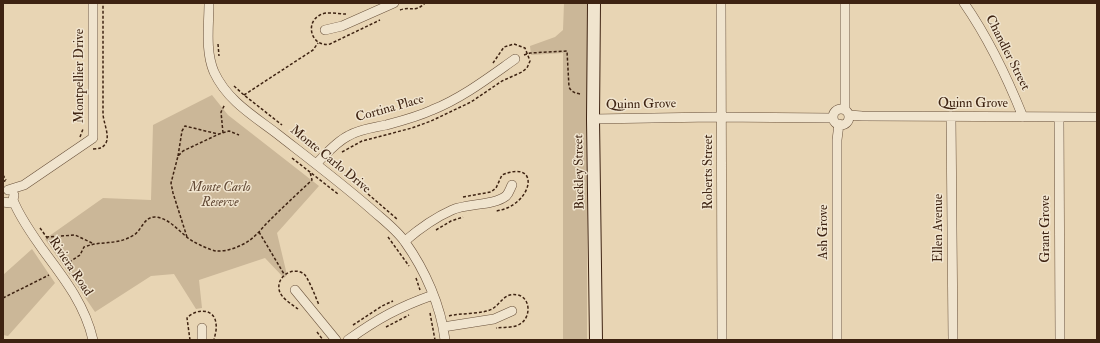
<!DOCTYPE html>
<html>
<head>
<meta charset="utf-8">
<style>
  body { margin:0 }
  #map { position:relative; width:1100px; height:343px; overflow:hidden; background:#e8d5b4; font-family:"IM FELL Double Pica",serif }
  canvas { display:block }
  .frame { position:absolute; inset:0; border:4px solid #3e2312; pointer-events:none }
</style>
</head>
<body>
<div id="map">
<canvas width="1100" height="343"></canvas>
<div class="frame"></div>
</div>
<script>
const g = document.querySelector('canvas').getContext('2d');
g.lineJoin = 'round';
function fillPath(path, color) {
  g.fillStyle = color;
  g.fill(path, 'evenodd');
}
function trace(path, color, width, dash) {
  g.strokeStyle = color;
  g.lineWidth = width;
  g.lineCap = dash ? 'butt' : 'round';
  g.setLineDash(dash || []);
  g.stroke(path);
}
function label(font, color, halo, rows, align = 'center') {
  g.font = font + ' "IM FELL Double Pica",serif';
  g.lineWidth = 3;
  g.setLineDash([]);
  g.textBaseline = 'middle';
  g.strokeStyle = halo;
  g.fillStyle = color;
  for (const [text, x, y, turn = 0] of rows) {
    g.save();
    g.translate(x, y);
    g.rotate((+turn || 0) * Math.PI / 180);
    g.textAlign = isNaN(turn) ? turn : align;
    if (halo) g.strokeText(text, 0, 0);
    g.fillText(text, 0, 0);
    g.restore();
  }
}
fillPath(new Path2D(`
  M564,3H587V340H563V53L531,55L530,46L555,37L563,30Z
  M212,95L228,115L319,186L277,233L287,275L284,278L265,258L199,280L202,308L196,309L174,274L151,276L95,312L45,239L103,198L151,200L153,125Z
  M32,249L55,283L8,336L3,335V275Z`), '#cbb798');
const street = new Path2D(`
  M209,3C209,25 205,51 214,72C227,100 252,115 276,133C308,158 340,182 371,209C382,219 397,230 405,242C425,270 441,306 445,340
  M721,3L722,340
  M964,3C989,39 1007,77 1023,117
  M325,30L342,26L394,3
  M845,109V3
  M833 117a8 8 0 1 1 16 0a8 8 0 1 1-16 0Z
  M849,115L862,116L1097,117
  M951,116L953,340
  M1059,117L1060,340
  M593,119L713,117L833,118
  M316,164C326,154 336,142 348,136C360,129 373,128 386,125C401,121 417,117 432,110C462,98 488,78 515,59
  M8,190L24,185L93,138V3
  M13,200C20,218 32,234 43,250C64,278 85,305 93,340
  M3,202L10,203L13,200L14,195
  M405,241C419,229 434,218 452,210C468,203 493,206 506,196C509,193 510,189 512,185
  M295,290L336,340
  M443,327L494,319L512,311
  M202,328V340
  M348,340C377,319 399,307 433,295
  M837,340V140L839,124`);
const secondary = new Path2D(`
  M594,3L593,119L596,340`);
trace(street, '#68503a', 10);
trace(secondary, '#3e2312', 14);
trace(new Path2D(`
  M400,10C411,6 415,13 425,3
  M346,14C338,14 326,11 320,15C304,23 312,48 330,44L380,20
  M218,44L219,56
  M524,55L530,53L567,51L569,87C571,91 574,93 580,94
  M234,86L244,95L282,125
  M244,95L313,50L318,43
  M223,133L221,112L225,104
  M80,137L83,129
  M93,149C99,149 103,148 106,143C110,135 103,122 103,113C103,76 103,40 103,3
  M342,152L362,141L412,128L431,121L471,102L502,81L522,72L527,68L530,61L525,48L514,44L504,47L493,63
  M178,156L182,131L185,126L218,134
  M292,158L338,194
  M3,175L6,180
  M3,182L6,180L7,181
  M368,194L397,219
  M463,197L491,192L496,188L502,175C542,158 533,206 496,211
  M40,228L68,267
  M436,230L451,221L463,217
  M259,232L284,274
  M46,237L75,235L92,243
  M187,237L173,193L171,183L178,156L183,151L219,134L229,131L239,135
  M388,237L409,266
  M65,265L80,255L84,247C102,240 116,246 134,235C142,230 144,216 156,217C172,219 181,235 194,242C200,245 210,250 216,251C227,252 242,246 250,240C257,235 262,228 268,222C282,208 297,194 312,180L310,172
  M416,278L420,290
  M3,298L49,275
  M298,309C292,304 280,298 279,289C277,276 293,266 304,274C308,277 316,298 319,305
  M430,313L435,340
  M449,316C460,313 483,314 492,309C501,304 504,292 518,295C531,298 531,318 520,324C514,328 504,327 496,328
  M353,325L382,306L393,301
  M386,327L409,315
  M317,332L323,340
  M190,340L187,318C196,308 215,308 216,324C217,329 215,335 214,340`), '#3e2312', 1.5, [3, 2]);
trace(street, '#f0e4ce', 9);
trace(secondary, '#f0e4ce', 12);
label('13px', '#3e2312', '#f0e4ce', [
  ["Chandler Street",1007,53,63],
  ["Montpellier Drive",80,76,-90],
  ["Quinn Grove",973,104],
  ["Quinn Grove",641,105,-1],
  ["Cortina Place",390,109,-16],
  ["Monte Carlo Drive",330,160,39],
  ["Buckley Street",580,172,-91],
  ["Roberts Street",709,172,-90],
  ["Ellen Avenue",939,228,-90],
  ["Grant Grove",1046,229,-90],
  ["Ash Grove",824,232,-90],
  ["Riviera Road",70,267,56]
]);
label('italic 13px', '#614834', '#f0e4ce', [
  ["Monte Carlo",220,188],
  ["Reserve",220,203]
]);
</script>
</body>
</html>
